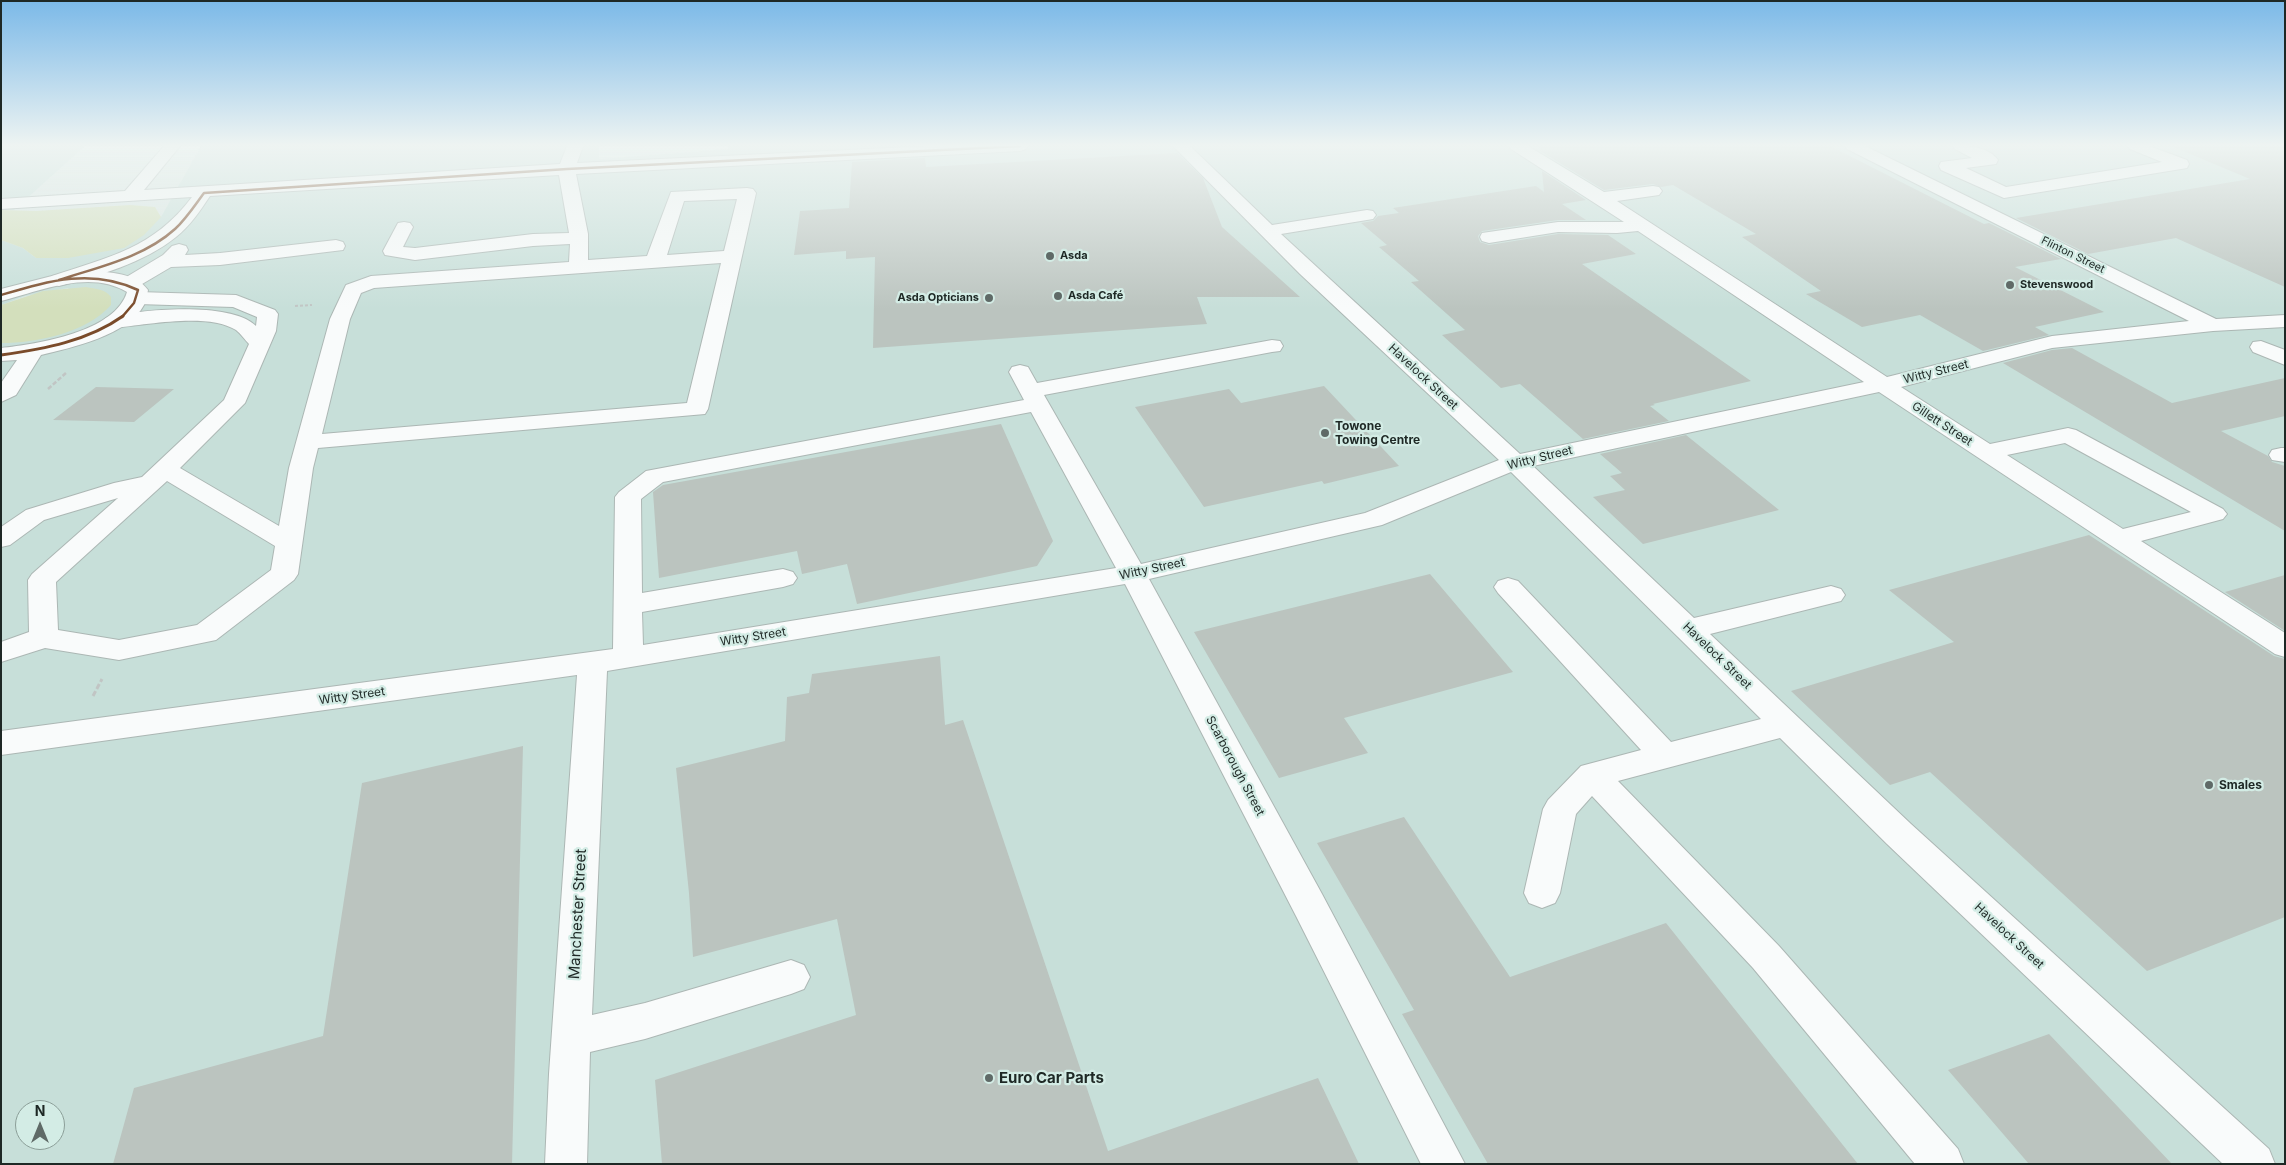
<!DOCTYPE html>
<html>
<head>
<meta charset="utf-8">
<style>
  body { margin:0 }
  #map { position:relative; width:2286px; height:1165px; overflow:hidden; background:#d9e6e2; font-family:Inter,sans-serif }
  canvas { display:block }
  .frame { position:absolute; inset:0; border:2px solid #1e2825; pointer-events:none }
  .north { position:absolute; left:15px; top:1100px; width:50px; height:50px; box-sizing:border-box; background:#d3ece5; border:1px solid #8b9e98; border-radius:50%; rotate:0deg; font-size:14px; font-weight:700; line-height:20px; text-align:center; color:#1e2825 }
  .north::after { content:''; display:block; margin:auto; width:18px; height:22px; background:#5f6a67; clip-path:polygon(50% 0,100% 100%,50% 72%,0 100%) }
</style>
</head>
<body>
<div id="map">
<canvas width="2286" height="1165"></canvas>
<div class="frame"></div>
<div class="north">N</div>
</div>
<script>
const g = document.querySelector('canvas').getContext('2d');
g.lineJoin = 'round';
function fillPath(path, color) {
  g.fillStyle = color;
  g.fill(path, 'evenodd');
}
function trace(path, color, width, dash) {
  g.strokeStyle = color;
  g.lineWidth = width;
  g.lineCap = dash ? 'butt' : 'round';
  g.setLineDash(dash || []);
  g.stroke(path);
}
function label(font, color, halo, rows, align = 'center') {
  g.font = font + ' Inter,sans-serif';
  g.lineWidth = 4.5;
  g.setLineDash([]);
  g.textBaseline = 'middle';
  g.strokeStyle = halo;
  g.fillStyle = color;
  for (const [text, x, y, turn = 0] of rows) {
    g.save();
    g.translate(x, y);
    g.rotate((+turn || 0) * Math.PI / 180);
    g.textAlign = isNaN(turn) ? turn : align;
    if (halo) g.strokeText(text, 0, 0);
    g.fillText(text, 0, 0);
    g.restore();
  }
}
fillPath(new Path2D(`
  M1,146H85L14,210H1Z
  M201,146H599V159L728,149V146H2285V1164H1V343L25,341L59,334L95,318L68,288L25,296L1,305V240L23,248L36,258L161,217ZM25,1110H55V1140H25Z`), '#c7dfd9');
fillPath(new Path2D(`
  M130,205L155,207L161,217L144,235L124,248L68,258H36L23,248L1,240V210L36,211Z
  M86,287C96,289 105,289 111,297V305C86,333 37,343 1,343V305L43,291Z`), '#d3dfbc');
fillPath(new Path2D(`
  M1539,146H1830L1984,224L1989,223L2061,259L2015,267L2104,312L2035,327L2049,335L1983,351L1920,315L1862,327L1806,294L1821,291L1742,237L1756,234L1673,185L1661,187L1653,184L1604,190L1540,151Z
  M2171,146H2285V287L2176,238L2088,254L2016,218L2250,179Z
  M1177,153L1203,178L1222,227L1300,297H1197L1207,324L873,348L875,257L846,259V251L794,255L800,211L849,208L852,162L925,158L926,167Z
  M1542,171L1586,200L1562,204L1586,220H1558L1482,231L1478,236L1480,242L1489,245L1558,234L1608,235L1636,254L1582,264L1751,381L1653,404L1655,405L1650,406L1669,421L1583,439L1520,384L1501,388L1442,335L1465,330L1411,282L1419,281L1379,247L1387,245L1361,223L1373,221L1378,216L1399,213L1393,208L1536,186L1544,192Z
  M2072,348L2172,403L2285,378V416L2221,431L2268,456L2272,462L2285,466V531L2003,363L2052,350Z
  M1324,386L1399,466L1324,484L1322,481L1204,507L1135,407L1229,389L1241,403Z
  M96,387L174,389L134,422L53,420Z
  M1001,424L1053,541L1037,566L857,604L847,564L802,574L797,551L659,578L653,492L663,485Z
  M1686,435L1779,510L1643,544L1593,497L1625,490L1610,476L1622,473L1600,454Z
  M2089,535L2274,656L2285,659V917L2147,971L1930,772L1890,785L1791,691L1954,642L1889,590Z
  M1430,574L1513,672L1344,718L1368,753L1279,778L1194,632Z
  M2285,575V631L2225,592Z
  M940,656L945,725L963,720L1108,1151L1318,1078L1359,1164H662L655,1080L856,1015L837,919L693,957L689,893L676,768L785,741L787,697L809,693L812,674Z
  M523,746L512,1164H113L134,1088L323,1036L362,783Z
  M1404,817L1510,977L1666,923L1858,1164H1488L1402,1014L1414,1010L1317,843Z
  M2049,1034L2172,1164H2029L1948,1070Z`), '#bbc4bf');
const minor = new Path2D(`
  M164,146H180L144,190L560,164L567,146H583L577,163L931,146H1028L1026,149L1020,151L576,174L588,234V260L647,256L671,192L747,188L753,189L756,193L708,409L705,414L318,448L313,468L298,574L294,580L216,640L119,660L45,648L1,662V642L29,632L28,580L32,574L118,498L44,520L10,545L1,547V527L26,510L114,483L142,477L224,400L249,344C245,340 241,334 236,330C208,312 145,325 113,328L106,326L103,322L106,318C139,309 231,301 256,326L257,317L233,307L138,304L131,302L128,298L131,294L138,292L236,295L275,310L278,314L276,331L245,403L180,468L279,526L289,468L330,319L346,285L371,276L569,262L570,244L533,246L415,260L385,255L383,251L398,223L404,222L410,223L413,227L403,247L415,248L533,234L569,233L559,175L210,196C200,211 190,226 176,237C144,263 98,276 59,286L52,284L49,280L52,276C109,257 154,248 192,197L1,209V199L125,191ZM737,199L724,251L667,255L684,201ZM721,263L687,403L322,434L350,319L361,293L374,288ZM167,481L275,546L271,570L197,625L119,640L58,630L56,582Z
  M1173,146H1190L1272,225L1367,210L1373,211L1376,215L1373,219L1281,234L1520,454L1864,382L1638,231L1617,233L1558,232L1489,243L1482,241L1480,237L1482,233L1558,222H1624L1511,149L1509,146H1528L1604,192L1653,186L1659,187L1662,191L1659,195L1617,201L1887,377L2052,336L2189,321L1847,149L1845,146H1865L2216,319L2285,315V327L2213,331L2052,348L1901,387L1990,444L2068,428L2076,430L2223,509L2227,514L2223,519L2141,541L2285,633V657L2275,654L1879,392L1533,466L1694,618L1831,586L1841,589L1845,595L1841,601L1710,634L1911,824L2269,1149L2275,1164H2223L1887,844L1780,738L1618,781L1779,946L1958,1149L1964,1164H1915L1753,968L1592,796L1576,814L1560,893L1555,903L1542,908L1529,903L1524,893L1543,809L1548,800L1581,766L1641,750L1498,593L1494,587L1498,581L1508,578L1518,581L1671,742L1761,719L1511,472L1382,525L1149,579L1322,894L1465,1164H1421L1296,916L1125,584L607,671L592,1015L645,1003L791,960L804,965L810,977L804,989L791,994L645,1039L590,1052L587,1164H545L549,1074L577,675L1,755V731L613,649L615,497L619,492L646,471L1024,400L1009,372L1012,367L1020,365L1028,367L1037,383L1272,340L1280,341L1283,346L1280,351L1272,352L1044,395L1141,564L1365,513L1499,460L1300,274ZM1031,412L1116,568L643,645L642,612L783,587L793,584L797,578L793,572L783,569L642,593L641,499L663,482ZM2065,443L2191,512L2123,529L2007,455Z
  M1953,146C1967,145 1989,147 1998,160L1996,164L1966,168L2006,187L2162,162L2130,149L2128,146H2149L2187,160L2189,164L2187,168L2181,169L2004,198L1941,170L1939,166L1941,162L1972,158L1955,149Z
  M336,240L343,242L345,246L343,250L220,265L171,267L137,287L130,289L123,287L120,283L123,279L163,255L172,246L179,244L186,246L188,250L185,255L220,253Z
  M2261,341L2285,350V365L2253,352L2250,347L2253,342Z
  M2281,448H2285V462L2272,460L2269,455L2272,450Z`);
const major = new Path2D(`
  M91,271C109,272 136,273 148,290C147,295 146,300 144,305C128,335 71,348 41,355L16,395L1,402V383L17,360L1,361V348C38,344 115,332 127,292C90,269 40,291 1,301V289L52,276Z`);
trace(minor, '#acb7b4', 2);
trace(major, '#acb7b4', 2);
trace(new Path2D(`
  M295,306L312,305`), '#c1c5c4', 2, [3, 2]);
trace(new Path2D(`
  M48,389L66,373`), '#c1c5c4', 2.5, [4.5, 2]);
trace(new Path2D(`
  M93,696L102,679`), '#c1c5c4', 3, [5.5, 2.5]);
fillPath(minor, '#f9fbfb');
fillPath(major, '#f9fbfb');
trace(new Path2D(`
  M59,280C98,267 143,258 175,229C186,219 195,205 204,193L567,169L1020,146
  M1,295C49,281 91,268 138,290L134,303L122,317`), '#7a4b2a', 2.5);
trace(new Path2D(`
  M1,355C44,349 88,341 123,316`), '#7a4b2a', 3);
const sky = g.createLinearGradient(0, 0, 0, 309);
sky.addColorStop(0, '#7bb9e8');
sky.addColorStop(0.47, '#eef4f2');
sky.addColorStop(1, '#eef4f200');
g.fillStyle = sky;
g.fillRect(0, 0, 2286, 309);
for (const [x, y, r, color] of [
  [1050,256,5,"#5f6a67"],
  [2010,285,5,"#5f6a67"],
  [1058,296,5,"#5f6a67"],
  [989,298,5,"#5f6a67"],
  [1325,433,5,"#5f6a67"],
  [2209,785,5,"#5f6a67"],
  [989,1078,5,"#5f6a67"]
]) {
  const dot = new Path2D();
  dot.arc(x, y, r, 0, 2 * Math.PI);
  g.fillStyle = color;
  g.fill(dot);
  trace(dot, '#d3ece5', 2);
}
label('11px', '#1e2825', '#d3ece5', [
  ["Flinton Street",2073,255,26]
]);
label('bold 11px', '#1e2825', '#d3ece5', [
  ["Asda",1060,256],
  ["Stevenswood",2020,285],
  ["Asda Café",1068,296],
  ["Asda Opticians",979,298,"right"]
], 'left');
label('12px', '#1e2825', '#d3ece5', [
  ["Witty Street",1936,372,-14],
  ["Havelock Street",1423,377,43],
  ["Gillett Street",1942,424,33],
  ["Witty Street",1540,458,-14],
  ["Witty Street",1152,569,-12],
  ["Witty Street",753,637,-9],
  ["Havelock Street",1717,656,44],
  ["Witty Street",352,696,-8],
  ["Scarborough Street",1235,766,62],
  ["Havelock Street",2009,936,43]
]);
label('bold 12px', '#1e2825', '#d3ece5', [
  ["Towone",1335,426],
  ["Towing Centre",1335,440],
  ["Smales",2219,785]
], 'left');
label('15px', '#1e2825', '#d3ece5', [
  ["Manchester Street",578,914,-87]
]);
label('bold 15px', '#1e2825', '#d3ece5', [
  ["Euro Car Parts",999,1078]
], 'left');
</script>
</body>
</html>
